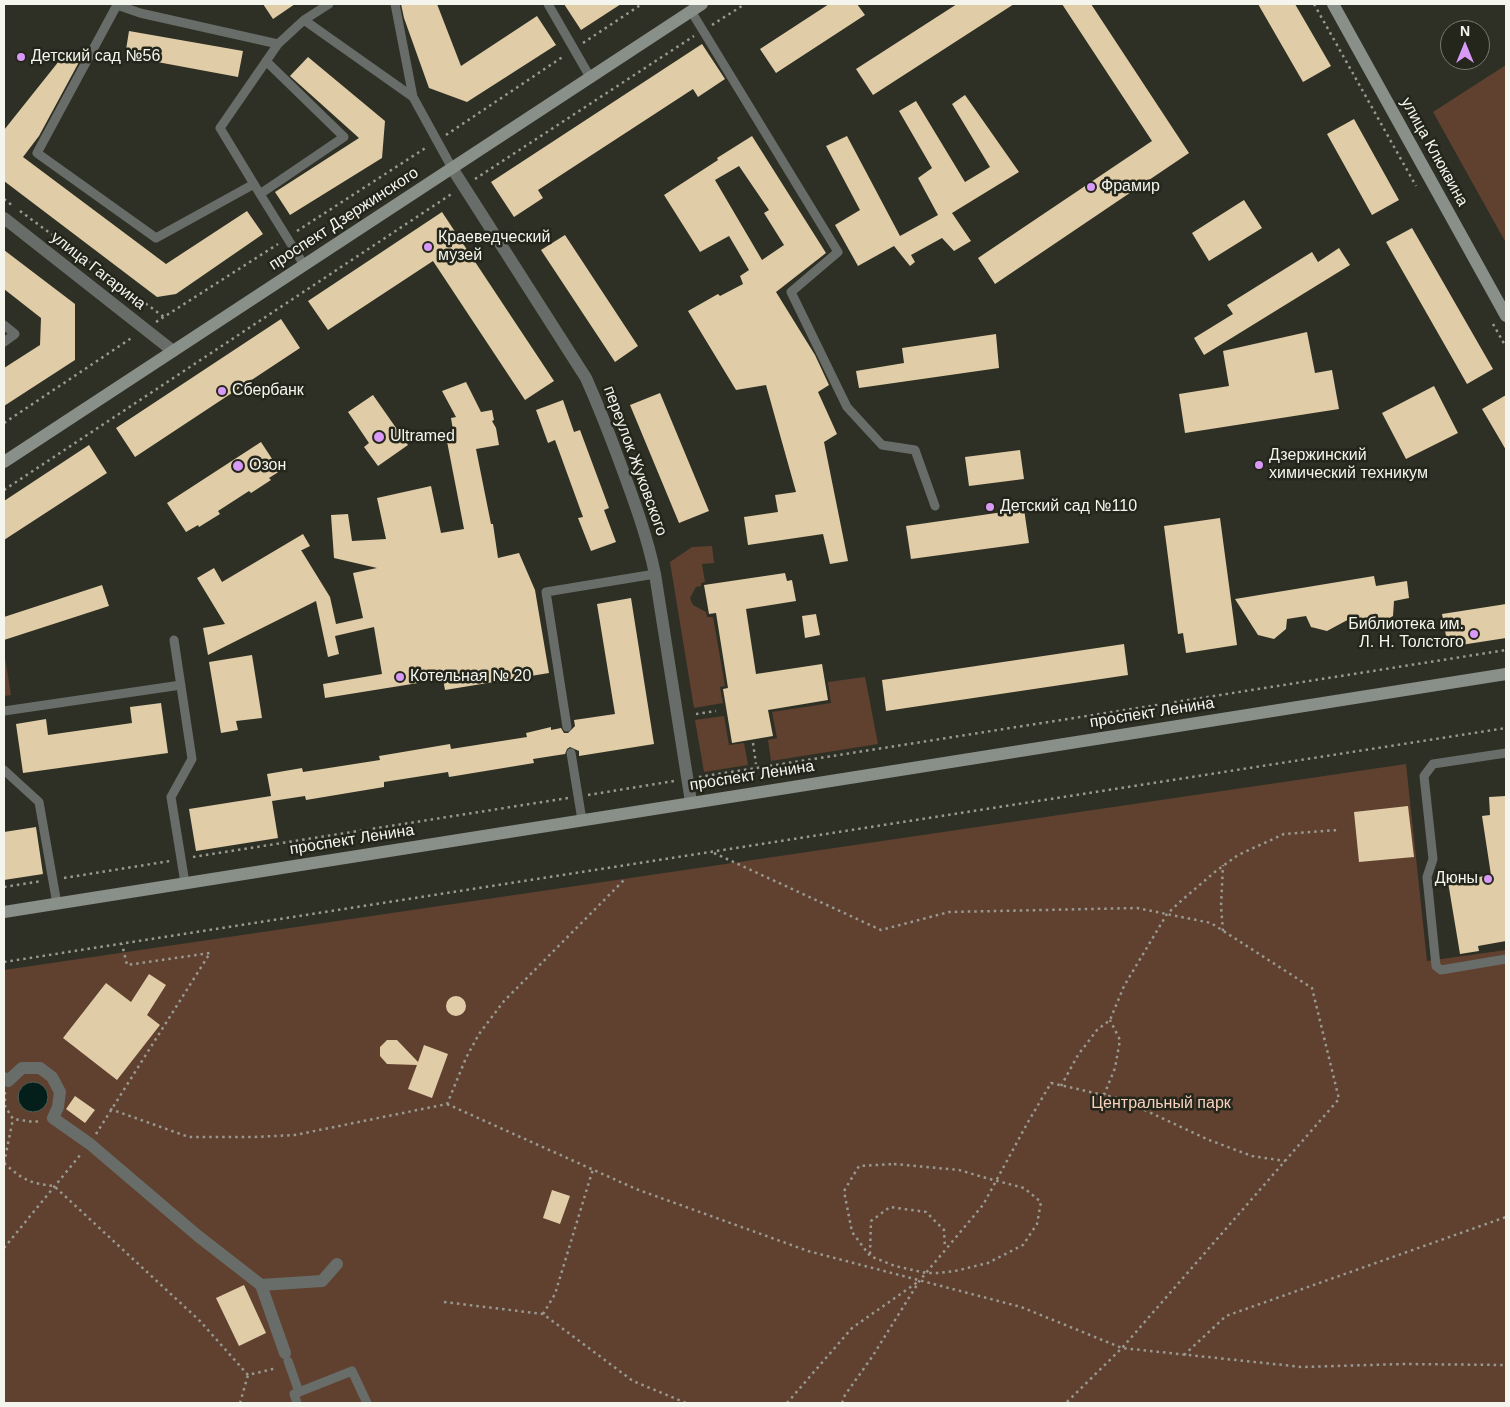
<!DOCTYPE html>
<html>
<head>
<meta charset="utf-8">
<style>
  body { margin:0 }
  #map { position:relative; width:1510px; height:1407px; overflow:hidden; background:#2e3025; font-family:Arial,sans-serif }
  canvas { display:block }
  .frame { position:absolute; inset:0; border:5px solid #f4f6ee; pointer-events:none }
  .north { position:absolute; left:1440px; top:20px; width:50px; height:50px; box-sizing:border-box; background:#24261b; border:1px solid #77796f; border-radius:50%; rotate:0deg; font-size:14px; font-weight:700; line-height:20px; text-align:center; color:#f4f6ee }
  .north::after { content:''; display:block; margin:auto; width:18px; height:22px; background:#d99af7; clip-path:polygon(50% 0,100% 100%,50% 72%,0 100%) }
</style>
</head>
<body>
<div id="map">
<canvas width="1510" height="1407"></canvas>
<div class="frame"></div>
<div class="north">N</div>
</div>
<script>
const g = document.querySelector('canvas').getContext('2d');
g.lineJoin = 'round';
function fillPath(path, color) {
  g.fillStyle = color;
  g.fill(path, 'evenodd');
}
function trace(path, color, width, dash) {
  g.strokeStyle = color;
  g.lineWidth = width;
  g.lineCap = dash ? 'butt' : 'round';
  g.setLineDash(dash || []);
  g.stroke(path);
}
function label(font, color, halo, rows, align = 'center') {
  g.font = font + ' Arial,sans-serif';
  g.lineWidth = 5;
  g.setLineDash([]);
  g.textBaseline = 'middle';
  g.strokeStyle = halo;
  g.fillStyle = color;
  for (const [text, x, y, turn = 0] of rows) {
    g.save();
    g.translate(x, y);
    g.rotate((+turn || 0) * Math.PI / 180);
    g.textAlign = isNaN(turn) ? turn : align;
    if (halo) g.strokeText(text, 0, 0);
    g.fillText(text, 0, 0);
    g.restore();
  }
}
fillPath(new Path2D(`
  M1506,65V243L1433,112Z
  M712,546L714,563L702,564L705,582L701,583V586L696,587L690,598L693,605L706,612L707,617H713L725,686L720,687L723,703L694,708L670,562L692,547Z
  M4,651L11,695L4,696Z
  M865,677L878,744L771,761L768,740L777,738L772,712L831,703L828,682Z
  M724,716L729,745L744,743L748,765L704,772L695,720Z
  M1406,764L1427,961L1506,950V1403H4V970Z`), '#60412f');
const water = new Path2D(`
  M18 1097a15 15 0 1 1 30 0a15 15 0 1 1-30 0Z`);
fillPath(water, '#041e19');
trace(water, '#4c5f59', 1);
fillPath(new Path2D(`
  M263,4H295L273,19Z
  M401,4H437L461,66L537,16L556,45L467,102L429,88L404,18Z
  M564,4H621L581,30Z
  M829,4H857L865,15L776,73L760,49Z
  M957,4H1014L873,95L856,69Z
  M1062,4H1091L1189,153L995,284L978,258L1152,141Z
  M1258,4H1295L1331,66L1303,82Z
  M129,31L243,51L238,77L125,56Z
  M702,44L725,79L698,97L693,89L538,190L543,198L514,217L491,182Z
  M67,51L79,62L39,136L23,157L166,264L247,211L263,234L176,294L157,297L4,181V130Z
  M308,57L385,121L382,158L290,215L275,192L359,138L290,76Z
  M965,95L1019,172L952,213L971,241L954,251L942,238L911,255L915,262L910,266L894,246L858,266L835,225L860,210L826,146L847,136L900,236L938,215L918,178L932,168L899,111L916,101L965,182L990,167L952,104Z
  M1354,119L1399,200L1372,215L1327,134Z
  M752,136L826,253L776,292L815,355L829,385L818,392L837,434L824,442L848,561L830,564L823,534L748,545L744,517L778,512L775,495L796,492L766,385L736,390L688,311L718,294L720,296L743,284L740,276L749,270L729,236L700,252L664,195L718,160L717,158ZM739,166L769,210L764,213L784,245L762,260L715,180Z
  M1244,200L1262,228L1209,261L1192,233Z
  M442,212L554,381L525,400L433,261L328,330L308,301Z
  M1412,228L1493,369L1467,384L1386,242Z
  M565,235L638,346L615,362L541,250Z
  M1339,248L1350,265L1204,355L1194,338L1233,314L1227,305L1312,252L1318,262Z
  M4,250L75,304V360L4,406V368L40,345L41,318L4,289Z
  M281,319L300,348L135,457L116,428Z
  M1307,332L1315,373L1332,370L1339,409L1185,433L1179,394L1229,386L1223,351Z
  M996,334L999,368L859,388L856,371L904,363L902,348Z
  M466,382L481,412L492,410L494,420L492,421L496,428L499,445L476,449L491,524H493L498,558L519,553L535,590L549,673L445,690L443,679L325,698L323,684L382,674L374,627L335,636L339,654L328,657L316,601L208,655L203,628L225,624L197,578L214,568L222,582L303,534L310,546L302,550H301L330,597L336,624L363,618L353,573L377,568L334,558L331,515L348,514L352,541L386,539L377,498L431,486L441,533L464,529L445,431L453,430L451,418L456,417L442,391Z
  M1434,386L1458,433L1406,459L1382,413Z
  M660,393L709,511L679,523L630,405Z
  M373,395L408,445L378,466L364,447L369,443L348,412Z
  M1506,395V450L1482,409Z
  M563,400L574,432L580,430L609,508L604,510L616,542L591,551L578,518L583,517L555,440L548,443L536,410Z
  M261,442L280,471L269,478L271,480L251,493L249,491L218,511L220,514L199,527L198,525L186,532L167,503Z
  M89,445L107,473L4,540V501Z
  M1020,450L1024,479L969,486L965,457Z
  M1024,509L1029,543L911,559L906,526Z
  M1220,518L1237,645L1186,653L1183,633L1178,634L1164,526Z
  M785,573L787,581L792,580L796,601L746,609L756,674L822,664L828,700L768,710L773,736L732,743L723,689L728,688L716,613L709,614L704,585Z
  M1374,576L1376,586L1407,581L1409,598L1394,601L1393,616L1379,624L1353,617L1327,631L1311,627L1306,616L1287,619L1286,629L1274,639L1258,635L1235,599Z
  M102,585L109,606L4,640V617Z
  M631,598L654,744L579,756V751L570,747L567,749L565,754L533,759L534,763L449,777L448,772L384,782V787L306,800L305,796L272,801L278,838L196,851L189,809L271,796L267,774L302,768L303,772L380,760L379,756L450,744L451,749L527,737L526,733L551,727V730L561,728L564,733H568L575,726L574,720L615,714L597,604Z
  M1506,604V638L1448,647L1442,614Z
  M816,614L820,635L805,638L802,616Z
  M1124,644L1128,675L886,711L882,680Z
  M252,655L262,718L236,721L238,730L221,733L209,662Z
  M161,703L168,753L23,773L16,724L46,719L48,735L132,723L130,707Z
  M1506,796V941L1478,946L1479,951L1460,954L1448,882L1491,875L1482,816L1490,815L1489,797Z
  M1408,806L1414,857L1359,862L1354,812Z
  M36,827L43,874L4,880V832Z
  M149,974L166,985L147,1015L160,1025L117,1080L63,1038L106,983L131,1002Z
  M446 1006a10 10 0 1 1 20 0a10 10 0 1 1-20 0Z
  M387,1040H397L418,1062L424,1045L448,1054L432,1098L408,1089L417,1065L387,1064L380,1056V1047Z
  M75,1096L95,1110L85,1123L66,1109Z
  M552,1190L570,1196L560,1224L543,1218Z
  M244,1285L266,1333L239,1346L216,1298Z`), '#e0cca6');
trace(new Path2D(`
  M1314,4L1416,186
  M712,25L745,4
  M583,43L642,4
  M446,135L564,56
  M475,179L694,36
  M4,199L14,207
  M20,211L164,317
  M297,231L427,147
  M156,322L278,244
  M1493,324L1506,347
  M4,423L133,337
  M4,490L453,193
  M696,714L716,711
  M753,743L756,764
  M699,777L1506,650
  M588,795L674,781
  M714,853L881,930L949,912L1137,908L1211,923L1312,988L1339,1099L1122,1348L1066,1403
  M193,857L568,798
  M64,878L170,861
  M4,887L42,881
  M1223,931L1221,906L1223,865
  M4,962L1506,728
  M1061,1086L1078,1055L1097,1030L1110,1020L1124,986L1167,914L1182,900L1216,871L1238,855L1284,834L1338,830
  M5,1092V1106L13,1119L34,1122L40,1121
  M1104,1095L1115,1068L1120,1040L1110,1020
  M447,1104L636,1189L808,1251L1021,1307L1122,1348L1302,1367L1403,1364L1506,1365
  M110,1109L189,1137H254L295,1135L447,1104L466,1058L479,1034L504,1001L625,879
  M96,1134L210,953L127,965L122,944
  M4,1163C23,1180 29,1183 54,1186L200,1321L248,1375L277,1368
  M4,1163L13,1119
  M894,1164L959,1170L986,1178L1024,1188L1041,1202L1037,1224L1023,1245L988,1263L955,1271L939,1273H926L895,1266L870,1256L852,1232L844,1191L859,1166Z
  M4,1248L81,1154
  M870,1254L871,1221L890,1207L926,1212L944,1230L945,1248
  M444,1302L543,1314L633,1381L686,1403
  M543,1314L555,1294L593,1169
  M1184,1355L1226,1316L1506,1217
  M240,1403L248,1375
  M787,1403L852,1328L919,1281
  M842,1403L845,1395L872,1357L920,1280L983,1205L1028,1122L1051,1083L1121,1099L1209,1140L1252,1156L1285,1161`), '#989a91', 2.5, [2.5, 4]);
trace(new Path2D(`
  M395,4L413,97
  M548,4L590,77
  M691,11L838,252L791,292L847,407L882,445L915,450L935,506
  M304,20L329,4
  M278,44L304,20L413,97L452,168
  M254,184L156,238L37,153L117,5L140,13L278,44L220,128L260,194L304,265
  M260,194L344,137L266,61
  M4,325L15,334L4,342
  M174,640L192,759L171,797L185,883
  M4,711L181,685
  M567,727L546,592L655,574
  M571,753L582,820
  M1506,753L1433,764L1424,776L1433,859L1427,877L1436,966L1441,970L1506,959
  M4,770L39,802L57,904
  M288,1361L299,1392
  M297,1403L294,1394L352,1371L367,1403`), '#686d69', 9);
trace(new Path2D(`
  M452,168L586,378C598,405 609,433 619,460C633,498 647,535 655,574L691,802
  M4,218L173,351
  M4,1078L8,1081L22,1068H40L52,1077L60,1092L58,1107L53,1118L90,1144L198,1236L261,1285L322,1281L337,1264
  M261,1285L285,1353`), '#686d69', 12);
trace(new Path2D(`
  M1333,4L1506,316
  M4,462L702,4
  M4,912L1506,674`), '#899089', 12);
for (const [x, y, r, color] of [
  [21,57,5,"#d99af7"],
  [1091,187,5,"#d99af7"],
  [428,247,5,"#d99af7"],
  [222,391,5,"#d99af7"],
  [379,437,6,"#d99af7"],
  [1259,465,5,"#d99af7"],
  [238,466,6,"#d99af7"],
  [990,507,5,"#d99af7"],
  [1474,634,5,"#d99af7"],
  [400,677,5,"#d99af7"],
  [1488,879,5,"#d99af7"]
]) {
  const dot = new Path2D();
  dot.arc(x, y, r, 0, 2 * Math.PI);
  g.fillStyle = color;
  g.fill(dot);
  trace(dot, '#24261b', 2);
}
label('16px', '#f4f6ee', '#24261b', [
  ["Детский сад №56",31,57],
  ["Фрамир",1101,187],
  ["Краеведческий",438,238],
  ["музей",438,256],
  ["Сбербанк",232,391],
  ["Ultramed",390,437],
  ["Дзержинский",1269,456],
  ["химический техникум",1269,474],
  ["Озон",249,466],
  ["Детский сад №110",1000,507],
  ["Библиотека им.",1464,625,"right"],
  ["Л. Н. Толстого",1464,643,"right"],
  ["Котельная № 20",410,677],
  ["Дюны",1478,879,"right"]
], 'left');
label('16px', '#f4f6ee', '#24261b', [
  ["улица Клюквина",1434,152,61],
  ["проспект Дзержинского",344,219,-33],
  ["улица Гагарина",98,271,38],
  ["переулок Жуковского",635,461,70],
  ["проспект Ленина",1152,713,-9],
  ["проспект Ленина",752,776,-9],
  ["проспект Ленина",352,840,-9]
]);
label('16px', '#f9d3be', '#24261b', [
  ["Центральный парк",1161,1104]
]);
</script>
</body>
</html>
